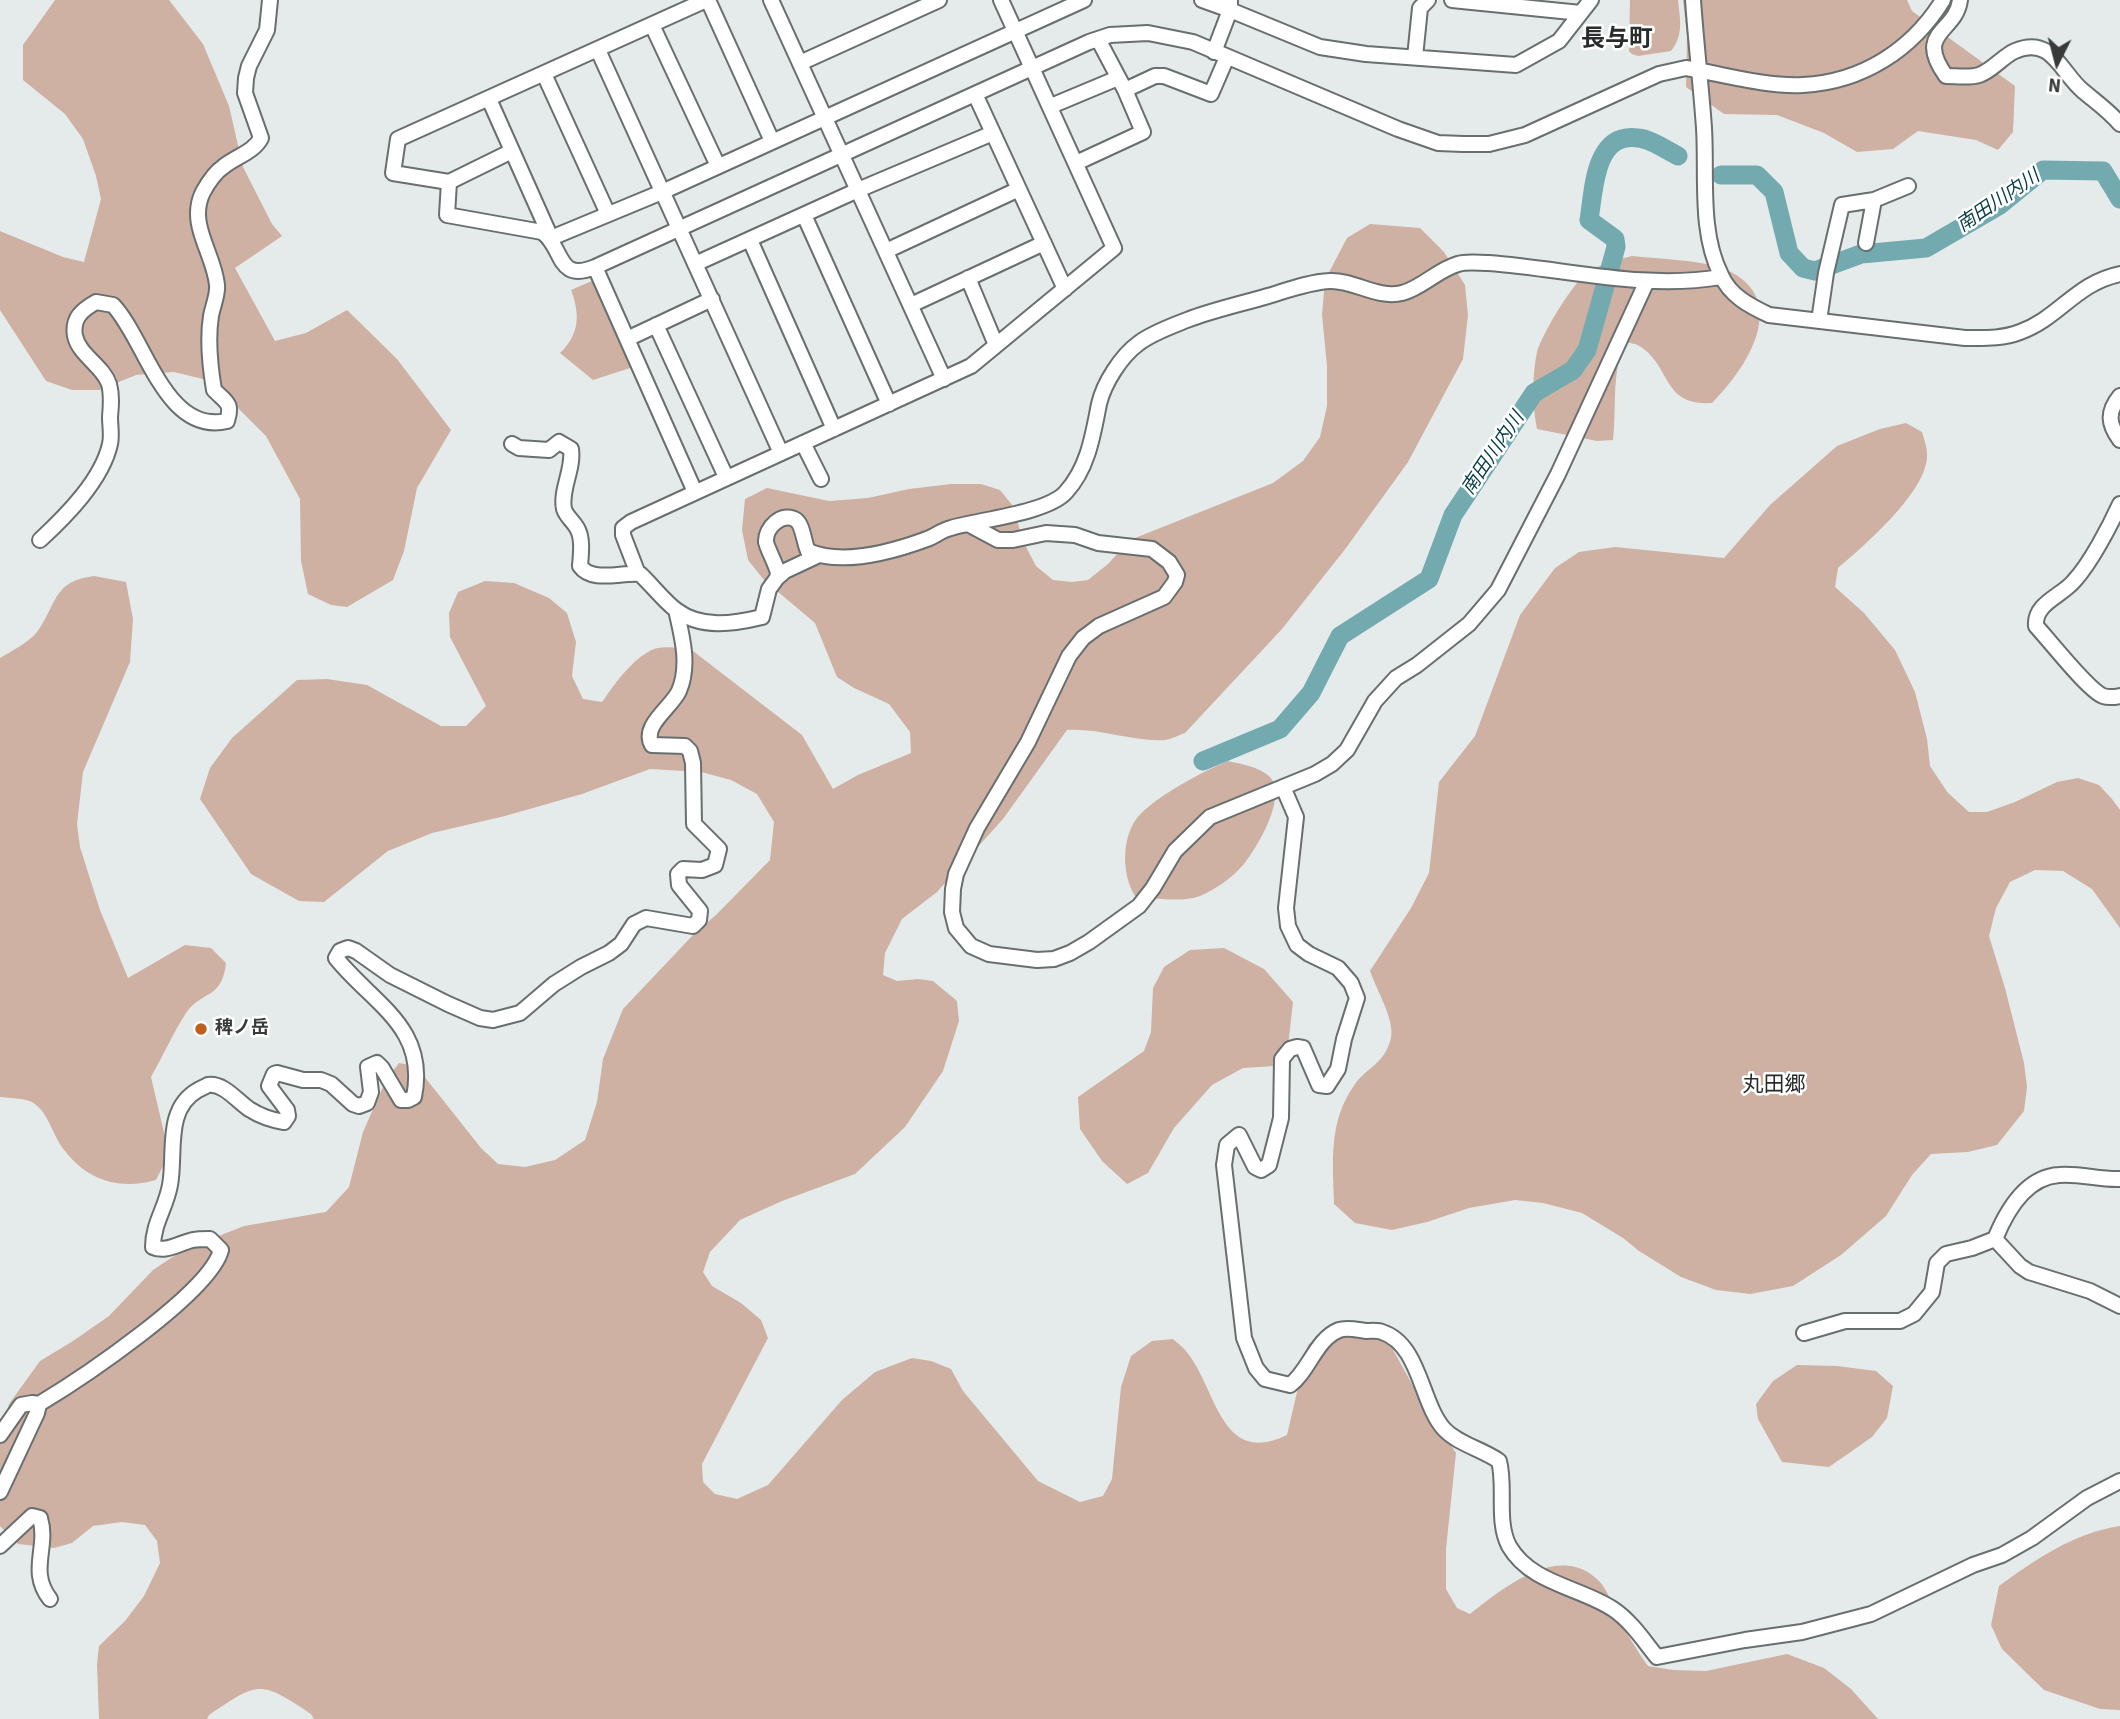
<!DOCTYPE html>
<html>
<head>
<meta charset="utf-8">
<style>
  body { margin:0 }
  #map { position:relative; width:2120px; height:1719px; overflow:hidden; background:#e5ebeb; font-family:"Source Sans 3",sans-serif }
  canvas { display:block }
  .north { position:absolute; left:2022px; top:28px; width:70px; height:70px; -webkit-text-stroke:5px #fff; paint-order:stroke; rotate:186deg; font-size:19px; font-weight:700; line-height:28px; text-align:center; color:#383a3a }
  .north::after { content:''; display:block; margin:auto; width:24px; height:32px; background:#383a3a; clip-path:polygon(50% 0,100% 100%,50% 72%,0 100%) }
</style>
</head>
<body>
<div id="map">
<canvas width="2120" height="1719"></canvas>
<div class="north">N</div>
</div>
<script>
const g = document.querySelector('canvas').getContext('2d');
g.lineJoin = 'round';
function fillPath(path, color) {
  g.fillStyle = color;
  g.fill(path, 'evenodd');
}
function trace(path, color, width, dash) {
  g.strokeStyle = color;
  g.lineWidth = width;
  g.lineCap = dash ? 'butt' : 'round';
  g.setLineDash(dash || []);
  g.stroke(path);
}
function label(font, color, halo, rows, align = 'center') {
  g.font = font + ' "Source Sans 3","Noto Sans JP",sans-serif';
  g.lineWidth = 5;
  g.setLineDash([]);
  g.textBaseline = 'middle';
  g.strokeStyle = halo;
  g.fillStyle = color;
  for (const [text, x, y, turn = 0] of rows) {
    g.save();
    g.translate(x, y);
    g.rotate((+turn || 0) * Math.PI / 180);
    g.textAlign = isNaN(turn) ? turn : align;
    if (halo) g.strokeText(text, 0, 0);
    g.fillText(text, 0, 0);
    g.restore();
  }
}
fillPath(new Path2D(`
  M55,0H169L203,44L229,106L243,167L272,224L282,236L235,268L275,341L306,333L347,310L397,359L451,430L417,488L404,551L393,580L347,607L331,605L308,594L301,561L300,499L266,436L211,381L174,372L136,375L99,390H72L46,381L0,310V231L63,257L84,262L101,199L96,176L83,139L65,114L23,80V45Z
  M1630,0H1678C1680,19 1684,35 1671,51L1638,56L1632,54L1629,51Z
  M1683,0H1907L1912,11L2015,86L2013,132L1998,150L1976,140L1918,131L1893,149L1857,152L1824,133L1777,115L1724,114L1686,87L1687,36Z
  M1370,224L1420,228L1444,252L1465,285L1468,315L1463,359L1408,462L1346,548L1282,629L1185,733C1179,735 1172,739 1165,740C1132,742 1100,728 1067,730L1003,819L937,892L902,919L885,953L883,975L897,981L918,979L933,981L957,1001L959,1021L943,1071L905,1127L855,1174L782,1201L740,1220L710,1252L703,1272L712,1286L741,1303L761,1320L768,1338L702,1464L703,1482L715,1494L737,1499L768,1485L842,1400L875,1372L912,1358L931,1361L951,1369L963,1391L1038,1481L1080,1502L1103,1496L1112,1479L1121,1387L1131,1356L1152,1341L1173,1339C1177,1343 1182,1346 1185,1350C1217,1386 1219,1468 1287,1435L1308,1345L1331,1326L1367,1324L1381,1328L1418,1395L1456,1453L1446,1549V1589L1457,1608L1470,1614C1503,1588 1560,1541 1599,1581C1607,1589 1612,1604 1617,1614C1626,1633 1636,1649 1648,1666L1673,1670L1706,1671L1787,1654L1824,1668L1851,1689L1878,1719H314L311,1714C260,1680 259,1681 209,1715L207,1719H99L97,1664L99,1646L125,1621L144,1596L160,1563L157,1541L145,1525L122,1522L93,1526L72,1543L54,1548L18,1544L0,1526V1439L9,1404L40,1361L73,1341L109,1316L153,1270L183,1250L244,1226L326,1212L349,1187L363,1132L386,1080L399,1063L416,1066L481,1148L498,1164L525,1167L555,1160L585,1140L597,1102L603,1059L623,1009L693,935L717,914L770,860L774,822L757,794L731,780L701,772L650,769L582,794L505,816L432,833L388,851L324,902L299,901L251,874L200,799L210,768L232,738L297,680L327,679L367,685L441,726H466L486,706L450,637L449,613L458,592L485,581L514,583L549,598L567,613L576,642L572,676L583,699L602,702C614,685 629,663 648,652C660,644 679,648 693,651L802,735L833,789L858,775L911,753L910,732L889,704L854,688L837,677L815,623L764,580L748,560L742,530L745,499L767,488L829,501L868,498L909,489L951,484H981L1000,490L1013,506L1023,541L1036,566L1053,580L1072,582L1088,580L1108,564L1130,540L1273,483L1303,461L1320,437L1327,406V366L1322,315L1325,280L1347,238Z
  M1632,256C1657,259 1705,260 1727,270C1792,300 1746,369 1712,403C1662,406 1672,368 1641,347C1637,344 1630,343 1625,342C1611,374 1617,406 1613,440L1597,441L1537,429C1532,405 1532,376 1537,352C1541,336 1572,284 1586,274C1599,264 1616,260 1632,256Z
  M594,280L633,367L593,380L560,353C580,334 580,314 571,290Z
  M1906,423L1922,432C1924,439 1927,447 1927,454C1929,490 1864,546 1838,568L1835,587L1864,613L1895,650L1915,692L1927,739L1930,766L1948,793L1969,812H1987L2015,802L2057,782L2078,778L2099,785L2112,799L2120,810V928L2092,889L2063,871L2035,870L2010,882L1996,908L1989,936L2005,988L2024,1063L2027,1087L2024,1111L1997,1145L1968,1152L1931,1154L1912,1175L1886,1216L1841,1255L1793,1286L1750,1294L1716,1290L1681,1277L1639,1251L1623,1238L1582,1213L1543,1203L1515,1200L1469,1208L1427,1222L1392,1230L1355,1223L1334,1204C1333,1160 1328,1122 1355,1084C1368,1066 1384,1065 1391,1038C1395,1020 1376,989 1370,971L1411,908L1429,873L1439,782L1475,736L1520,615L1555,568L1579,552L1615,547L1724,558L1770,505L1837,446L1880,429Z
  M94,576L126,582L133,619L130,662L83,772L77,824L80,847L100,910L128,978L185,945L211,948L226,963C222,1000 202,990 186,1013C173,1033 163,1056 151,1077L169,1154L156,1180C120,1190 88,1181 65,1151C52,1136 50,1113 32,1102C24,1098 9,1098 0,1097V658C12,651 29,642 37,632C57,605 52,581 94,576Z
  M1228,761C1241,764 1259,767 1269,776C1289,795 1257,848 1244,864C1232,878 1216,889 1200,896C1181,903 1154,898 1135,896C1122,875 1121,839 1137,818C1154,797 1202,772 1228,761Z
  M1224,948L1264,969L1293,1002L1288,1046L1275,1066L1243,1068L1212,1085L1174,1128L1148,1173L1127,1184L1102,1161L1080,1129L1078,1097L1144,1051L1151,1032L1153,988L1164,967L1190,950Z
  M1797,1365L1837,1366L1876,1371L1893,1386L1887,1418L1872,1437L1829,1467L1782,1462L1758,1419L1756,1404L1773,1381Z
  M2120,1526V1710L2100,1709L2044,1690L2002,1649L1991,1625L1999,1586C2036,1559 2074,1533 2120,1526Z`), '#ceb1a2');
trace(new Path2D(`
  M1721,175H1757L1774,192L1789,253L1803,268L1815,271L1861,254L1926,248L2000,205L2043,170L2103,171L2120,199
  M1203,761L1280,729L1311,693L1340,636L1429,579L1453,515L1534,393L1573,370L1587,350L1616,247L1615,239L1589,220C1594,190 1594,132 1638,138C1651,139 1666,150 1678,156`), '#72aab0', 19);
const minor = new Path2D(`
  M708,0L772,141
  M771,0L944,379
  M1202,0L1230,10L1214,52
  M1230,0V10L1320,47L1366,54L1516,65L1559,41L1591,0
  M1452,0L1581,13
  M1693,0C1696,43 1701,85 1704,128C1707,176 1699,231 1721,275C1730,296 1750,306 1769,315L1965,338C1984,338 2002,339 2020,332C2059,318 2076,283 2120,274
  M1960,0C1956,33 1914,31 1946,76C1956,76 1970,78 1979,75C1992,71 2003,56 2015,51C2052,35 2061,73 2083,91C2096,102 2109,111 2120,124
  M652,25L718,166
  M598,50L781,453
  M1415,57L1420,8L1428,0
  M800,63L939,0
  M544,74L608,214
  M1125,90L1155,76H1164L1211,94L1227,57
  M975,94L1065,289
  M489,99L551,238L662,192L1084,0
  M1051,106L1118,78
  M512,151L449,182L393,173L398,139L706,0
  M1076,163L1143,132L1125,90L1098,39
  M449,182L447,215L542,232C564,247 556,283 595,267L1089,42L1110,35L1148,33L1193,42L1398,129L1438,143L1463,144H1489L1525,135L1659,74L1686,68C1722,74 1766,87 1803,85C1862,82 1912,50 1943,0
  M804,215L889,404
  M750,240L834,429
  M1866,243L1874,200
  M886,251L1019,189
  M695,264L858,190L993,133
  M595,267L695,492
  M968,278L996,345
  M911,305L1044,243
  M1819,321L1826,273L1842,205L1874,200L1908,186
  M656,325L726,477
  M627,339L712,299
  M2120,396C2107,412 2108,424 2120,440
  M803,443L821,479
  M512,444L519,448L549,450L559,442L571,449C574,469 560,490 564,509C566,516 573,521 577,528C583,538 581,553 580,566C592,583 621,572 640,574C652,585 663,600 676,610C701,629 733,624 762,617L769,589L777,578L778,573C776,564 767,548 766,542C765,528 782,511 796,520C803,525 804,543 808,551C843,566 892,552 927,539C935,536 942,530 951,528C977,520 1048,513 1066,492C1088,468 1093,435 1099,404C1104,383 1121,356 1139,343C1152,333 1172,326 1187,320C1213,310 1241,304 1268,296C1288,290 1309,282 1330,281C1354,280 1377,299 1402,293C1422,288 1437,270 1458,264C1466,261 1480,263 1489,263C1567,269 1644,290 1721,277
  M2120,504C2110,526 2090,564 2074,581C2062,596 2034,603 2036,626C2050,641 2088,690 2103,696C2109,698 2115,697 2120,696
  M970,525L998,540H1013L1046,533L1075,535L1098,543L1152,549L1169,562L1177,575L1175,582L1164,597L1099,626L1083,638L1069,656L1028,742L977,828L956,874L953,889L952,912L956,928L971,946L989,954L1037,960L1054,959L1070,953L1089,942L1139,906L1153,888L1175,851L1210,817L1315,774L1332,764L1347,750L1375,701L1396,678L1417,665L1469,624L1498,590L1558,474L1647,281
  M40,540C66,516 102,480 110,444C112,436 110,425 110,417C111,406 112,395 109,384C103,366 79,355 75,336C72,318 82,310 96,302L113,305C146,340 165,435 227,421C233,403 226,402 214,390C210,366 207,341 211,316C213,305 218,295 217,285C214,253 187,224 203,192C208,183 214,173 223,167C235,157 254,152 261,138L245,93L246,78L249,66L267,30L270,0
  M638,574L623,535V528L631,522L971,366L1114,248L1001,0
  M777,578L785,571L819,555
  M1283,787L1296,817L1286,908L1288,926L1297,945L1309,954L1338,968L1351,983L1357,998L1344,1039L1338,1069L1327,1086L1319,1085L1303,1048L1297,1047L1290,1049L1282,1059L1281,1118L1269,1165L1261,1170L1255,1167L1239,1135L1227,1145L1224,1165L1244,1338L1256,1368L1265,1379L1290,1385C1309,1371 1316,1339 1339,1330C1347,1327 1358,1330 1366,1331C1371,1331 1378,1330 1382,1332C1420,1344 1421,1404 1444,1429C1458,1444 1482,1449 1499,1461C1506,1487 1496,1521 1509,1546C1531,1584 1580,1587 1613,1609C1631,1621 1644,1641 1657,1657L1745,1640L1802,1632L1871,1614L1973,1565L2002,1555L2032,1538L2087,1498L2120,1481
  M1995,1239L2020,1266L2029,1272L2090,1291L2120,1306
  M1804,1333L1845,1321H1900L1914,1314L1932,1292L1937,1263L1946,1254L1972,1248L1995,1239C2006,1212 2026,1177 2059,1175C2079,1173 2100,1180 2120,1179
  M0,1435L21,1405L32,1403L39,1404C79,1380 210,1293 221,1250L210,1239C205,1239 198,1239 193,1240C179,1243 166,1253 153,1247C153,1223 166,1208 170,1185C176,1154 164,1109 198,1090C200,1089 206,1086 208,1085C224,1083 237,1101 249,1109C260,1116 271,1120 284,1122L288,1116L287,1110L269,1086L274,1074L277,1073L303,1080H321L331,1084L353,1104L359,1106L367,1103L371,1092L368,1067L377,1063L382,1068L401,1100H408L414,1097C428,1027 373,1004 336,958L340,951L348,948L356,951L390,975L448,1004L480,1018L493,1020L520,1013L554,984L581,967L609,953L621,944L634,924L646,918L693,926L699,920L700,911L679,885L678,874L683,869L702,870L715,865L719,849L694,824L693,763L690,751L685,746L652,745C641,726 671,708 679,691C690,665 682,636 676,610
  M0,1492L37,1413L39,1404
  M0,1546L32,1516L40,1518C49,1547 28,1571 50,1599`);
trace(minor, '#696e6e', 18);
trace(minor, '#fff', 14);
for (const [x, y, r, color] of [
  [201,1029,7,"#bf5f1c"]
]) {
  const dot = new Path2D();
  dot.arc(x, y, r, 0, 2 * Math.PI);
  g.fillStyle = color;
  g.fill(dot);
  trace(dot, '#fff', 2.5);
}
label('bold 18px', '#383a3a', '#fff', [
  ["稗ノ岳",215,1029]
], 'left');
label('italic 19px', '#063d42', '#fff', [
  ["南田川内川",1999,202,-34],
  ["南田川内川",1494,454,-56]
]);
label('21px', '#282c2c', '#fff', [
  ["丸田郷",1774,1086]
]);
label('bold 24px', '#282c2c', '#fff', [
  ["長与町",1617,41]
]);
</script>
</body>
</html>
